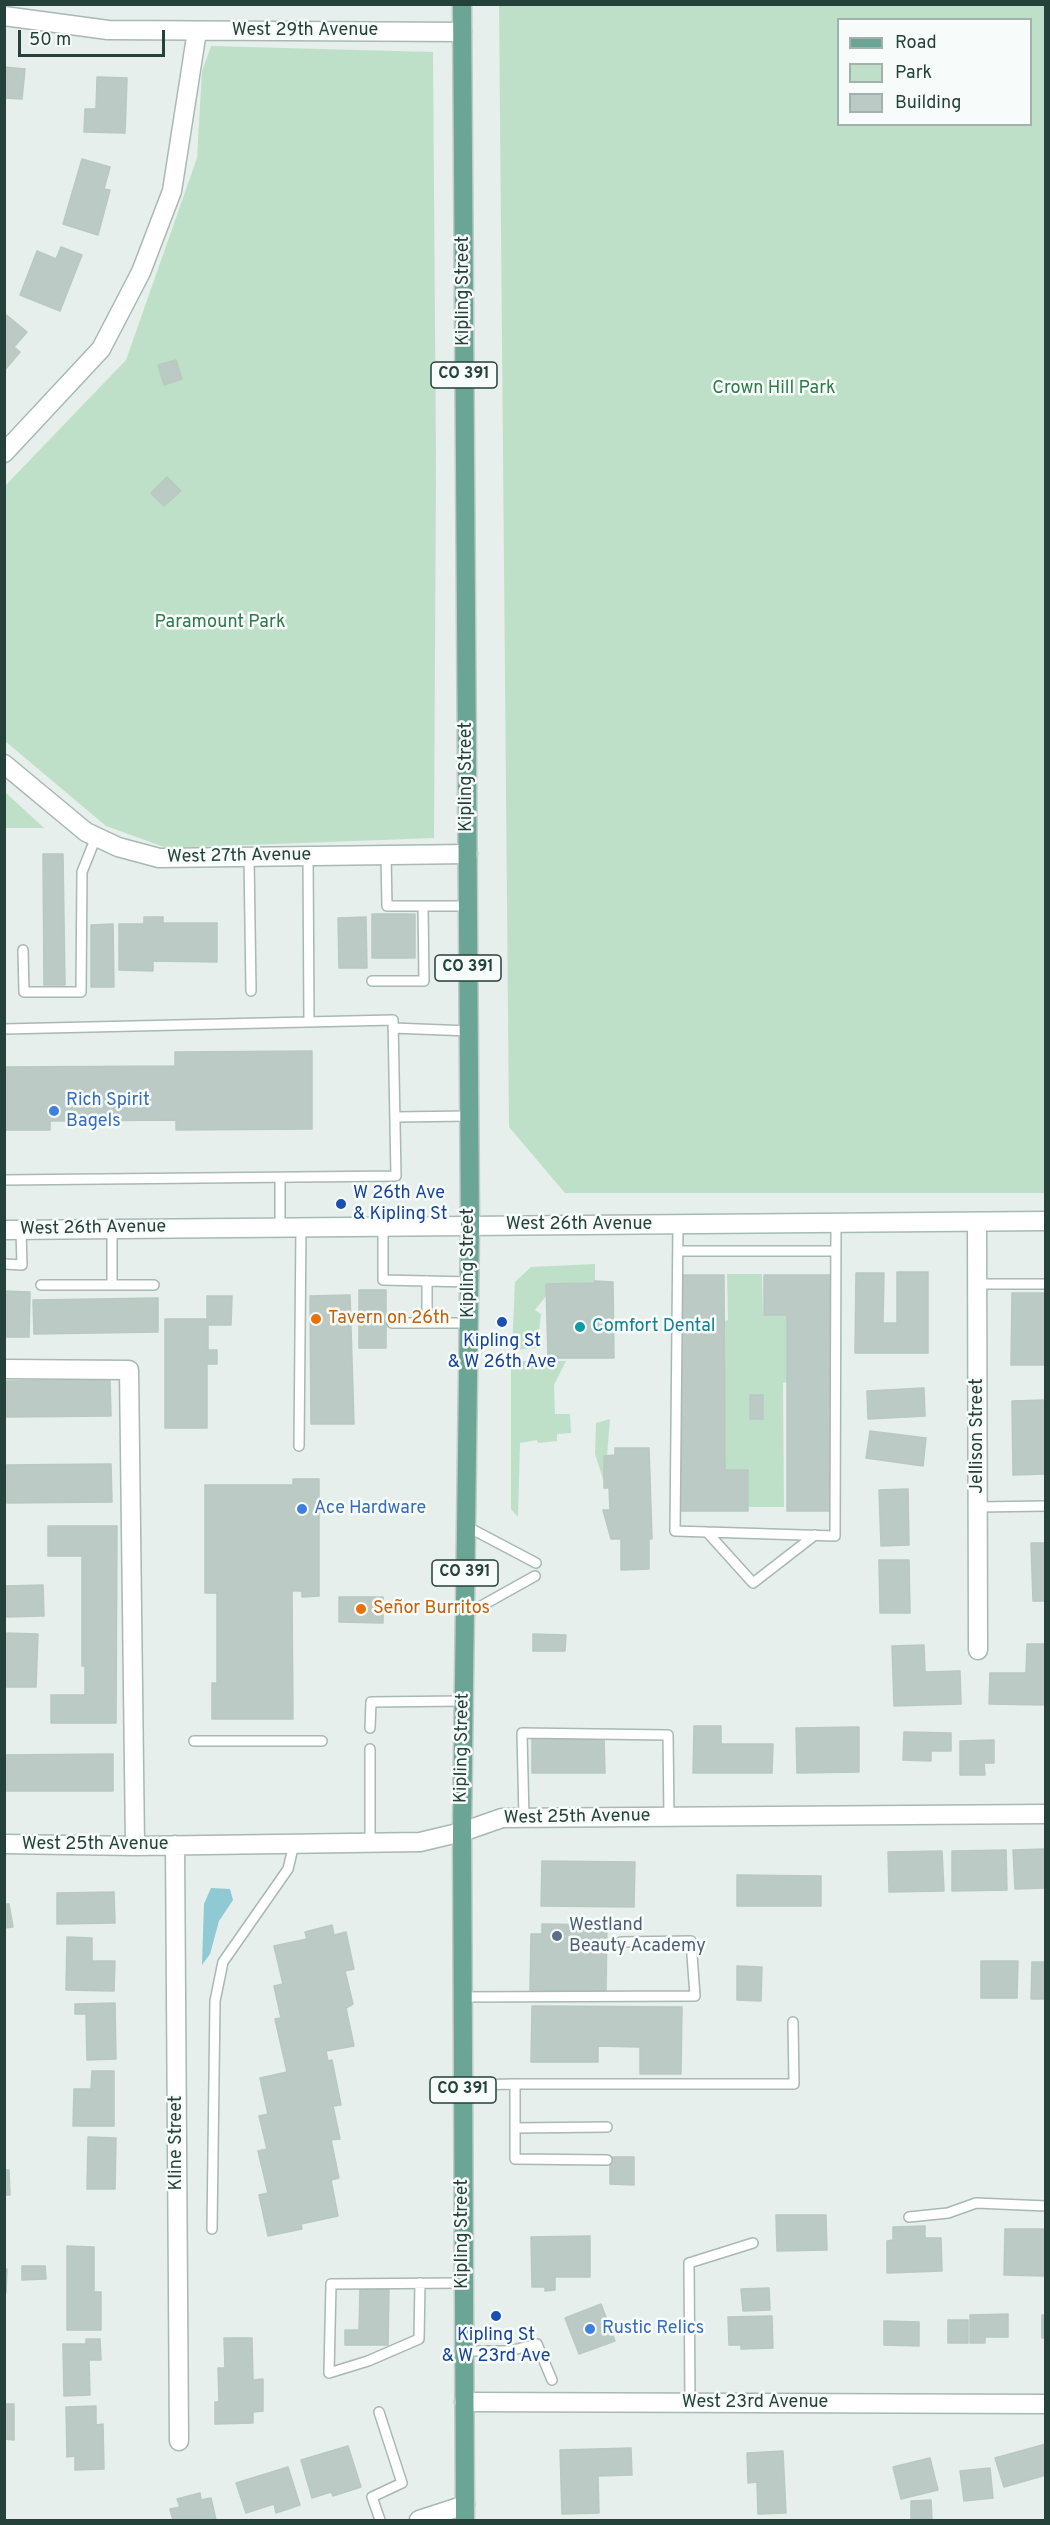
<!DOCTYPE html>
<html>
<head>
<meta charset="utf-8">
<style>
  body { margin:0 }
  #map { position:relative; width:1050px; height:2525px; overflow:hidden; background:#e6efeb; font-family:Overpass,sans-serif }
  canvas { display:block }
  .frame { position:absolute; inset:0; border:6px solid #24423a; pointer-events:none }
  .legend { position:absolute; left:837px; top:18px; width:195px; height:108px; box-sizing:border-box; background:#f7fbf9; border:2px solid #a3b1ad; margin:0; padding:8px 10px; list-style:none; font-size:18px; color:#24423a }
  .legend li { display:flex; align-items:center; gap:12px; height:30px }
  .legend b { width:30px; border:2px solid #a3b1ad }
  .scale { position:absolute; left:18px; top:30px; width:147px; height:27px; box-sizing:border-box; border:3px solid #24423a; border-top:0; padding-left:8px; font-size:18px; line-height:21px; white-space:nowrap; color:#24423a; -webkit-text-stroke:4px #f7fbf9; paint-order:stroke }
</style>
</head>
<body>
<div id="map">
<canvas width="1050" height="2525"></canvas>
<div class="frame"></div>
<ul class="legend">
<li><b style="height:8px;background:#6aa596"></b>Road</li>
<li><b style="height:16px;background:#bfe0c8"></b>Park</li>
<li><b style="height:16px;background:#bbcac4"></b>Building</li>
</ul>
<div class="scale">50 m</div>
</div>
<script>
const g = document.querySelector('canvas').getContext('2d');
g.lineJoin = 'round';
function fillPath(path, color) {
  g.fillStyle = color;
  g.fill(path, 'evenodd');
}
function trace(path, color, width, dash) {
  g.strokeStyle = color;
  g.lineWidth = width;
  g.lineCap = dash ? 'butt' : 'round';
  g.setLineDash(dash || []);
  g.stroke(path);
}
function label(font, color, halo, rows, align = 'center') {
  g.font = font + ' Overpass,sans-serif';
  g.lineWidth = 5;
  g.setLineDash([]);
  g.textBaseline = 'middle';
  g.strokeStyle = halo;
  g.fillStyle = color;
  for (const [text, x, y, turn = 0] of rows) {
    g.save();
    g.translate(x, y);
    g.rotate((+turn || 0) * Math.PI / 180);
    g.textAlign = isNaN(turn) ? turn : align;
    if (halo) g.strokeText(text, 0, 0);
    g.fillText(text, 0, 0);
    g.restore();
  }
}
fillPath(new Path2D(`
  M499,5H1045V1193H565L509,1127ZM838,20H1030V124H838Z
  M211,46L433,52L436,465L434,838L167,848L106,826L5,741L4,487L126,360L197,158L202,71Z
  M4,792H5L44,828H5Z
  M595,1264V1283L546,1284V1296L535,1310L541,1314L539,1332L536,1335L539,1341L536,1348L512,1350L515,1282L531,1267Z
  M727,1274H762L763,1315H787V1382L783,1383L784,1507H748L747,1470H725V1321L728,1320ZM750,1395H763V1419H750Z
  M511,1361H566L554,1385L555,1414H570L571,1433L557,1434V1441L538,1443L537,1440L520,1443L518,1517L511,1509Z
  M610,1419L607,1456H604V1482L595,1454L596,1423Z`), '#bfe0c8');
fillPath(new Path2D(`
  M211,1888L230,1889L233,1900L219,1921L210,1954L202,1965L204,1904Z`), '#8ec9d4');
const building = new Path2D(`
  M4,67L25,69L22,99L4,98Z
  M97,77L127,78L125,133L84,132L85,109H96Z
  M82,159L110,167L104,189L110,190L98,235L63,224Z
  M61,247L82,255L60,311L20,295L37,251L56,259Z
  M4,313L27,332L14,347L20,352L4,371Z
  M176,360L182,379L164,385L158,365Z
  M167,477L181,491L164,506L151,493Z
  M43,854H63L65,985H44Z
  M372,914H415V958H372Z
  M144,917H163V923H217V962L153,961V971L119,970V924H144Z
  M366,917L367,968H339L338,918Z
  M113,924L114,987H91V925Z
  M312,1051V1129L176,1130V1120L50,1121V1130H4V1067L175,1066V1052Z
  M897,1272H928V1353H855L856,1273H884L883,1323H897Z
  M679,1275H724L725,1470H748V1511H680Z
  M764,1275H830L832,1511H787V1315H764Z
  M595,1281L613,1282L614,1358H548L546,1284L595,1283Z
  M359,1290H386V1348H359Z
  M4,1291L30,1292L29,1337H4Z
  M1012,1293H1046V1365H1011Z
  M350,1295L354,1424H311L310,1296Z
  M207,1296H232L231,1325H208V1350H217V1364H207V1428H165V1319H207Z
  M158,1298V1332L34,1334L33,1300Z
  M110,1380L111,1416L4,1417V1381Z
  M924,1388L925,1416L868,1419L867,1391Z
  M750,1395H763V1419H750Z
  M1046,1400V1474L1013,1475L1012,1401Z
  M870,1431L926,1438L923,1466L866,1458Z
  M615,1448H649L652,1539H649V1569L621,1570V1539H611L603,1510H610L609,1488H604V1456L615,1455Z
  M111,1464L112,1502L4,1503V1465Z
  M293,1479H319V1596L302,1597V1591H292L293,1719H212V1683H217V1593H205V1485H293Z
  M908,1489L909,1545L881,1546L879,1490Z
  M48,1526H117L116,1723H51V1695H85V1666H82V1556H48Z
  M1031,1543H1046V1601H1033Z
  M879,1560H909L910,1613H880Z
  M43,1585L44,1616L4,1617V1586Z
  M339,1597H383V1623L339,1622Z
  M4,1633L38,1634L36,1687H4Z
  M533,1634L566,1635L565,1651H533Z
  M1027,1644H1046V1705L989,1704L990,1673H1026Z
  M924,1645L925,1672L960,1671L961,1704L894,1706L892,1646Z
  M694,1726H721V1744H773L772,1773H693Z
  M859,1727V1772L797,1773L796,1728Z
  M904,1732L951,1733V1751H931V1761L903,1760Z
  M604,1737L605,1773H532V1738Z
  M994,1740V1763H984L985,1775H960V1741Z
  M113,1754V1791H4V1755Z
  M1046,1849V1888L1015,1889L1013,1850Z
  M1006,1850L1007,1890L952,1891V1851Z
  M942,1851L944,1891L889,1892L888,1852Z
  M542,1861L635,1862L634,1907L541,1906Z
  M737,1875L821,1876V1906H737Z
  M114,1892L115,1923L57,1924V1893Z
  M4,1904H9L13,1927L4,1928Z
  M542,1924L607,1925L606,1991L530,1990L531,1934H542Z
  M332,1925L334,1935L346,1932L354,1969L345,1971L353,2004L346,2008L354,2046L326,2051L328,2061L332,2060L341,2105L333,2106L340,2139L331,2140L339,2178L331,2180L338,2216L301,2224L302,2229L268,2236L259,2195L268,2193L258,2151L267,2149L259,2116L268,2114L260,2078L287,2072L275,2019L281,2018L274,1986L283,1984L274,1946L307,1939L305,1932Z
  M67,1937L92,1938V1961H115L114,1991L66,1990Z
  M981,1961H1018L1017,1998H981Z
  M1032,1962H1046V1999H1031Z
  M737,1966L762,1967L761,2001L737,2000Z
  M115,2003L116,2059L87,2060L86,2014H75V2004Z
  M532,2006L682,2007L681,2074H640V2047L598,2046V2062H531Z
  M92,2071H114V2126H73L74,2089H91Z
  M88,2137L116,2138L115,2189H87Z
  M610,2157H634V2185L610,2184Z
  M4,2170H9L10,2195H4Z
  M776,2215H826L827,2250L777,2251Z
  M925,2226V2238H941L942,2271L887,2273V2241L893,2240V2227Z
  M1005,2229H1046V2276L1004,2275Z
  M590,2236V2277H555V2290L545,2291V2287H532L531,2237Z
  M67,2246L94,2247V2292H101V2330H67Z
  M22,2266H45L46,2279L22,2280Z
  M4,2269H7L6,2293H4Z
  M769,2288L770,2310L743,2311L741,2289Z
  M360,2289H389L388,2345H345V2330H359Z
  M601,2304L615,2341L579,2354L565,2318Z
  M1008,2314V2337H985V2343H970V2315Z
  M1042,2315H1046V2338H1042Z
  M772,2316L773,2348L741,2349V2345H729L728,2317Z
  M948,2320H968V2343H948Z
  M884,2321L919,2322V2346L884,2345Z
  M224,2338H252L253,2380L263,2379V2411L253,2412V2423L215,2424V2402H219L218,2368H225Z
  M86,2339H100L101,2360H89L90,2395L64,2396L63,2344H86Z
  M4,2404H14V2440L4,2439Z
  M96,2406V2425L103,2424L104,2469L75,2470V2456L67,2457L66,2407Z
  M1046,2444V2475L1004,2487L995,2458Z
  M348,2446L361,2487L333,2496L331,2492L312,2498L301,2460Z
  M631,2448L632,2475L598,2476L599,2513L562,2514L560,2450Z
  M783,2451L786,2513L758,2514L757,2482L748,2483L747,2453Z
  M930,2458L938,2490L901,2499L893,2467Z
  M288,2467L300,2505L276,2513L274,2504L246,2513L236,2483Z
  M990,2468L993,2498L964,2501L960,2471Z
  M200,2493L201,2500L211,2498L216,2520H173L170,2509L180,2507L177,2499Z
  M931,2500L932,2519L911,2520V2501Z`);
fillPath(building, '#bbcac4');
trace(building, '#b8c9c2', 1.5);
const lane = new Path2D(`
  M386,854L387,906H468
  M308,856L309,1022
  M249,857L251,991
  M23,950L24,992H81L82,872L96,837
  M372,981H424L423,906
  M393,1028L469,1031
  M4,1029L393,1020L396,1176L4,1180
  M395,1117L469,1116
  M280,1178V1227
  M678,1225L675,1531L835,1536L836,1223
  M383,1227V1280L469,1282
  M112,1229V1285
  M678,1251H836
  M4,1264L22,1265L21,1230
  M427,1281V1323
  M978,1284H1046
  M41,1285H154
  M392,1323H468
  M299,1446L301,1227
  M978,1507L1046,1506
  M466,1526L536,1563
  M707,1532L753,1583L815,1535
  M465,1615L535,1576
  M370,1728L371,1702L464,1701
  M194,1741H322
  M524,1818L522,1733L668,1735L669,1817
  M370,1843V1749
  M462,1997L695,1996L691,1941L621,1942
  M515,2084H794L793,2022
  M463,2085L515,2084V2159L607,2160
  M515,2128L607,2127
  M909,2217L948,2213L976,2203L1046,2206
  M212,2229L215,2001L223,1962L288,1869L294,1844
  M420,2283L419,2339L368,2361L329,2373L331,2284L464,2283
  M464,2351H509L537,2344L552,2380
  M690,2403L689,2263L753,2243
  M379,2412L402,2483L372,2497L380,2520`);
const street = new Path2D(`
  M4,16L108,30L462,32
  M4,453L101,349L141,272L172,191L197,31
  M4,764L86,832L118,847L159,858L468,854
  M977,1222L978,1650
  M4,1369L129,1370L135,1846
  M4,1844L135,1846L420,1842L462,1832L502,1818L1046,1814
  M175,1845L179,2441
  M464,2402L1046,2404
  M419,2520L465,2505`);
const secondary = new Path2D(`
  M4,1230L1046,1221`);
const primary = new Path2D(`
  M462,4L470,1226L462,1832L465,2520`);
trace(lane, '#a8b8b2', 12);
trace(street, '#a8b8b2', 21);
trace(secondary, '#a4bbb3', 21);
trace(primary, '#c2cac8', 21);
trace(lane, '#fff', 9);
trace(street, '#fff', 18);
trace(secondary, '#fff', 18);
trace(primary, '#6aa596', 18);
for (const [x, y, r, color] of [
  [54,1111,6,"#3f7fe0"],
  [341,1204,6,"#1a4fb4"],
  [316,1319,6,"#e8710a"],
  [502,1322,6,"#1a4fb4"],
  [580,1327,6,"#0f9aa8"],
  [302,1509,6,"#3f7fe0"],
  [361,1609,6,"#e8710a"],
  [557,1936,6,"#5c6f8a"],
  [496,2316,6,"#1a4fb4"],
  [590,2329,6,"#3f7fe0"]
]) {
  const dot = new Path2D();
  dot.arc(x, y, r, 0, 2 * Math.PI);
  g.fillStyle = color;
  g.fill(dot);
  trace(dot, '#f7fbf9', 2);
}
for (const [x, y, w] of [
  [464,375,66],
  [468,968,66],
  [465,1573,66],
  [463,2090,66]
]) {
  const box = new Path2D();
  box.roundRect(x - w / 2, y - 13, w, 26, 4.5);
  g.fillStyle = '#f7fbf9';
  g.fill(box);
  trace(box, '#24423a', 1.5);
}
label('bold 16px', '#24423a', null, [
  ["CO 391",464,375],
  ["CO 391",468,968],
  ["CO 391",465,1573],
  ["CO 391",463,2090]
]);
label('18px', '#24423a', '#f7fbf9', [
  ["West 29th Avenue",305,31],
  ["Kipling Street",464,291,-90],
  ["Kipling Street",467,777,-90],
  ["West 27th Avenue",239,857,-1],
  ["West 26th Avenue",579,1225],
  ["West 26th Avenue",93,1229,-1],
  ["Kipling Street",469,1263,-90],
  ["Jellison Street",978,1436,-90],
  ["Kipling Street",463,1748,-89],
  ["West 25th Avenue",577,1818,-1],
  ["West 25th Avenue",95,1845],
  ["Kline Street",177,2143,-90],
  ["Kipling Street",463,2234,-90],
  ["West 23rd Avenue",755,2403]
]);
label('18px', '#2d7a4b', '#f7fbf9', [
  ["Crown Hill Park",774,389],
  ["Paramount Park",220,623]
]);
label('18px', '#366cbe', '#f7fbf9', [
  ["Rich Spirit",66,1101],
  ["Bagels",66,1122],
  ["Ace Hardware",314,1509],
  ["Rustic Relics",602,2329]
], 'left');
label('18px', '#164399', '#f7fbf9', [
  ["W 26th Ave",353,1194,"left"],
  ["& Kipling St",353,1215,"left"],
  ["Kipling St",502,1342],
  ["& W 26th Ave",502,1363],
  ["Kipling St",496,2336],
  ["& W 23rd Ave",496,2357]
]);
label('18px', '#c56008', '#f7fbf9', [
  ["Tavern on 26th",328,1319],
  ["Señor Burritos",373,1609]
], 'left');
label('18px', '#0d838f', '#f7fbf9', [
  ["Comfort Dental",592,1327]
], 'left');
label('18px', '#4e5e75', '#f7fbf9', [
  ["Westland",569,1926],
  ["Beauty Academy",569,1947]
], 'left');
</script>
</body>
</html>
